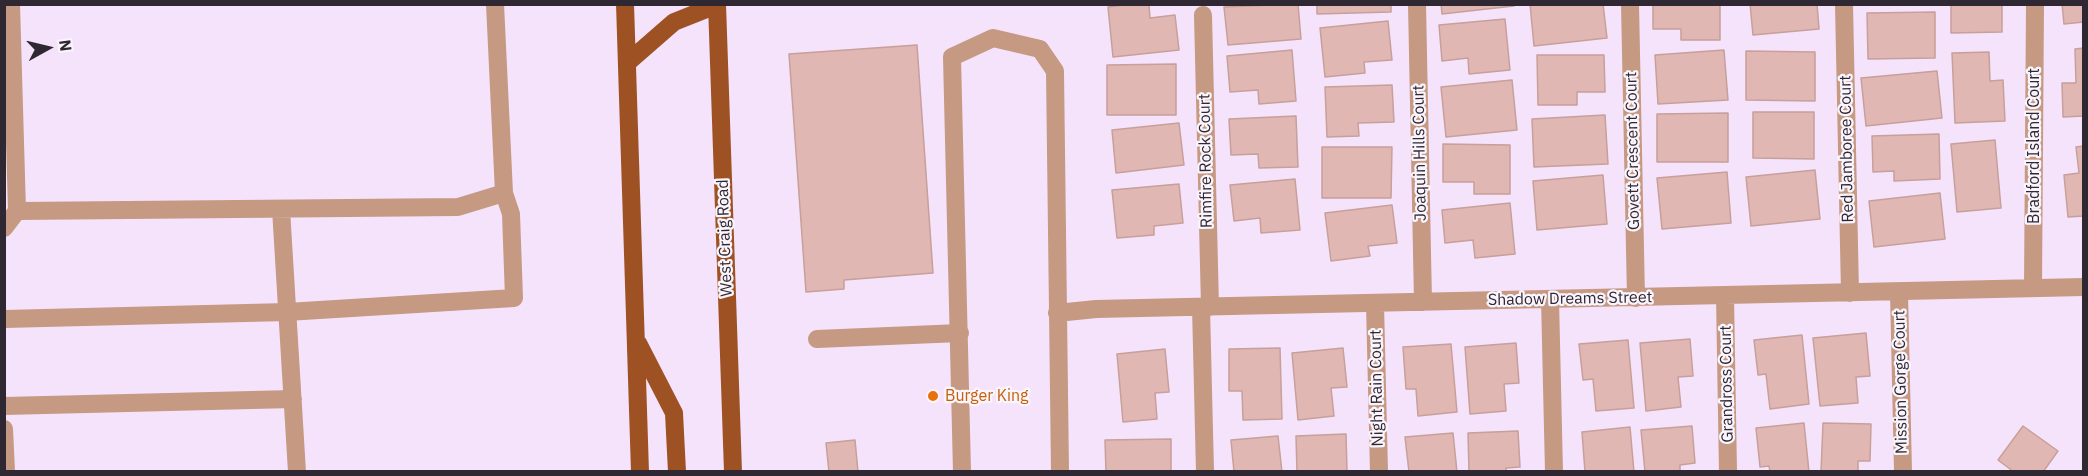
<!DOCTYPE html>
<html>
<head>
<meta charset="utf-8">
<style>
  body { margin:0 }
  #map { position:relative; width:2088px; height:476px; overflow:hidden; background:#f5e3fb; font-family:"IBM Plex Sans",sans-serif }
  canvas { display:block }
  .frame { position:absolute; inset:0; border:6px solid #2f2732; pointer-events:none }
  .north { position:absolute; left:18px; top:18px; width:60px; height:60px; -webkit-text-stroke:4px #faf5fc; paint-order:stroke; rotate:82deg; font-size:16px; font-weight:700; line-height:24px; text-align:center; color:#2f2732 }
  .north::after { content:''; display:block; margin:auto; width:21px; height:27px; background:#2f2732; clip-path:polygon(50% 0,100% 100%,50% 72%,0 100%) }
</style>
</head>
<body>
<div id="map">
<canvas width="2088" height="476"></canvas>
<div class="frame"></div>
<div class="north">N</div>
</div>
<script>
const g = document.querySelector('canvas').getContext('2d');
g.lineJoin = 'round';
function fillPath(path, color) {
  g.fillStyle = color;
  g.fill(path, 'evenodd');
}
function trace(path, color, width, dash) {
  g.strokeStyle = color;
  g.lineWidth = width;
  g.lineCap = dash ? 'butt' : 'round';
  g.setLineDash(dash || []);
  g.stroke(path);
}
function label(font, color, halo, rows, align = 'center') {
  g.font = font + ' "IBM Plex Sans",sans-serif';
  g.lineWidth = 4.5;
  g.setLineDash([]);
  g.textBaseline = 'middle';
  g.strokeStyle = halo;
  g.fillStyle = color;
  for (const [text, x, y, turn = 0] of rows) {
    g.save();
    g.translate(x, y);
    g.rotate((+turn || 0) * Math.PI / 180);
    g.textAlign = isNaN(turn) ? turn : align;
    if (halo) g.strokeText(text, 0, 0);
    g.fillText(text, 0, 0);
    g.restore();
  }
}
const building = new Path2D(`
  M1131,4H1149L1150,18L1175,15L1179,50L1113,57L1108,7Z
  M1298,4L1301,39L1228,45L1224,7Z
  M1317,4H1391V12L1317,14Z
  M1441,4H1514V6L1442,14Z
  M1530,4H1603L1607,38L1534,46Z
  M1653,4H1720V40H1681V29H1653Z
  M1750,4H1817L1819,29L1753,35Z
  M1951,4H2002V32L1951,33Z
  M2062,4H2084V22L2064,24Z
  M1935,12V58L1868,59L1867,13Z
  M1505,19L1510,70L1469,74L1468,58L1442,61L1439,25Z
  M1388,21L1392,60L1364,62L1365,73L1325,77L1320,28Z
  M917,45L933,273L844,280V289L806,292L789,54Z
  M2084,48V116L2063,117L2062,83H2076L2075,49Z
  M1292,50L1296,101L1259,104L1258,90L1230,92L1227,56Z
  M1724,50L1728,100L1658,104L1655,55Z
  M1746,51L1815,52V101L1746,100Z
  M1989,52L1990,81L2003,80L2005,121L1955,123L1952,53Z
  M1537,55H1604L1605,92H1577V105H1538Z
  M1176,64V115H1107V65Z
  M1937,71L1942,118L1866,126L1861,78Z
  M1512,80L1517,130L1446,137L1441,87Z
  M1392,85L1394,122L1358,123L1359,136L1327,137L1325,87Z
  M1753,112H1814V159L1753,158Z
  M1728,113V162H1657V114Z
  M1605,115L1608,164L1534,167L1532,119Z
  M1296,116L1298,167L1259,168L1258,154L1231,155L1229,119Z
  M1179,123L1184,165L1116,173L1112,130Z
  M1939,134L1940,179L1894,181V171L1873,172L1872,136Z
  M1995,140L2001,208L1957,212L1951,144Z
  M1443,144L1510,145V194H1474V182H1443Z
  M2084,146V216L2068,217L2064,175L2079,173L2076,147Z
  M1322,147H1392L1391,198H1322Z
  M1815,170L1820,219L1751,226L1746,177Z
  M1727,172L1731,223L1662,229L1657,178Z
  M1603,175L1607,224L1537,230L1533,181Z
  M1295,179L1300,230L1261,233L1260,218L1234,221L1230,185Z
  M1179,184L1183,223L1154,226V235L1117,238L1112,190Z
  M1940,193L1945,239L1874,247L1869,201Z
  M1510,203L1515,254L1475,258L1473,240L1445,243L1442,210Z
  M1392,205L1397,243L1368,246L1370,256L1331,261L1325,213Z
  M1866,333L1870,376L1856,377L1858,403L1820,406L1813,338Z
  M1802,335L1809,404L1770,409L1766,374L1758,375L1754,340Z
  M1690,339L1693,376L1678,377L1681,407L1646,411L1640,343Z
  M1628,340L1634,408L1596,411L1593,379L1583,380L1579,344Z
  M1516,343L1519,383L1504,384L1506,411L1470,414L1465,347Z
  M1451,344L1457,412L1418,416L1416,389H1406L1403,347Z
  M1280,348L1282,419L1243,420L1242,391H1229V349Z
  M1343,348L1347,387L1331,388L1334,416L1298,420L1292,353Z
  M1165,349L1169,392L1155,393L1157,419L1123,422L1117,354Z
  M1804,423L1809,472H1770L1769,466L1760,467L1756,428Z
  M1823,423L1871,424L1870,461H1858V472H1821Z
  M1692,426L1695,463L1680,465V472H1645L1641,430Z
  M2023,426L2058,451L2043,472H2014L1998,460Z
  M1630,427L1634,472H1585L1582,432Z
  M1518,431L1520,467L1506,468V472H1469L1468,433Z
  M1453,433L1457,472H1409L1405,437Z
  M1346,434L1347,472H1297L1296,436Z
  M1278,436L1282,472H1234L1231,440Z
  M1171,439V472H1106L1105,440Z
  M855,440L858,472H829L826,443Z`);
fillPath(building, '#e0b7b3');
trace(building, '#c79f9b', 1.5);
trace(new Path2D(`
  M11,4L17,211L458,207L504,193
  M1417,4L1423,302
  M1630,4L1636,298
  M1844,4L1850,293
  M1203,15L1210,307
  M281,209L297,472
  M4,228L17,211
  M2033,287L2035,4
  M1899,292L1903,472
  M1725,296L1728,472
  M1550,299L1554,472
  M1375,304L1379,472
  M1201,307L1205,472
  M1057,313L1096,309L2084,287
  M4,319L287,312L514,298L511,214L504,193L495,4
  M817,339L960,333
  M4,406L293,399
  M4,429L6,472
  M962,472L952,57L993,38L1040,49L1055,71L1060,472`), '#c59982', 18);
trace(new Path2D(`
  M625,4L640,472
  M717,4L733,472
  M627,63L674,22L717,5
  M638,343L674,413L677,472`), '#9e5224', 18);
for (const [x, y, r, color] of [
  [933,396,6,"#e8710a"]
]) {
  const dot = new Path2D();
  dot.arc(x, y, r, 0, 2 * Math.PI);
  g.fillStyle = color;
  g.fill(dot);
  trace(dot, '#faf5fc', 2);
}
label('16px', '#2f2732', '#faf5fc', [
  ["Bradford Island Court",2034,146,-90],
  ["Red Jamboree Court",1847,149,-91],
  ["Govett Crescent Court",1633,151,-91],
  ["Joaquin Hills Court",1420,153,-91],
  ["Rimfire Rock Court",1206,161,-91],
  ["West Craig Road",725,238,-92],
  ["Shadow Dreams Street",1570,299,-1],
  ["Mission Gorge Court",1901,382,-91],
  ["Grandross Court",1727,384,-91],
  ["Night Rain Court",1377,388,-91]
]);
label('16px', '#c56008', '#faf5fc', [
  ["Burger King",945,396]
], 'left');
</script>
</body>
</html>
